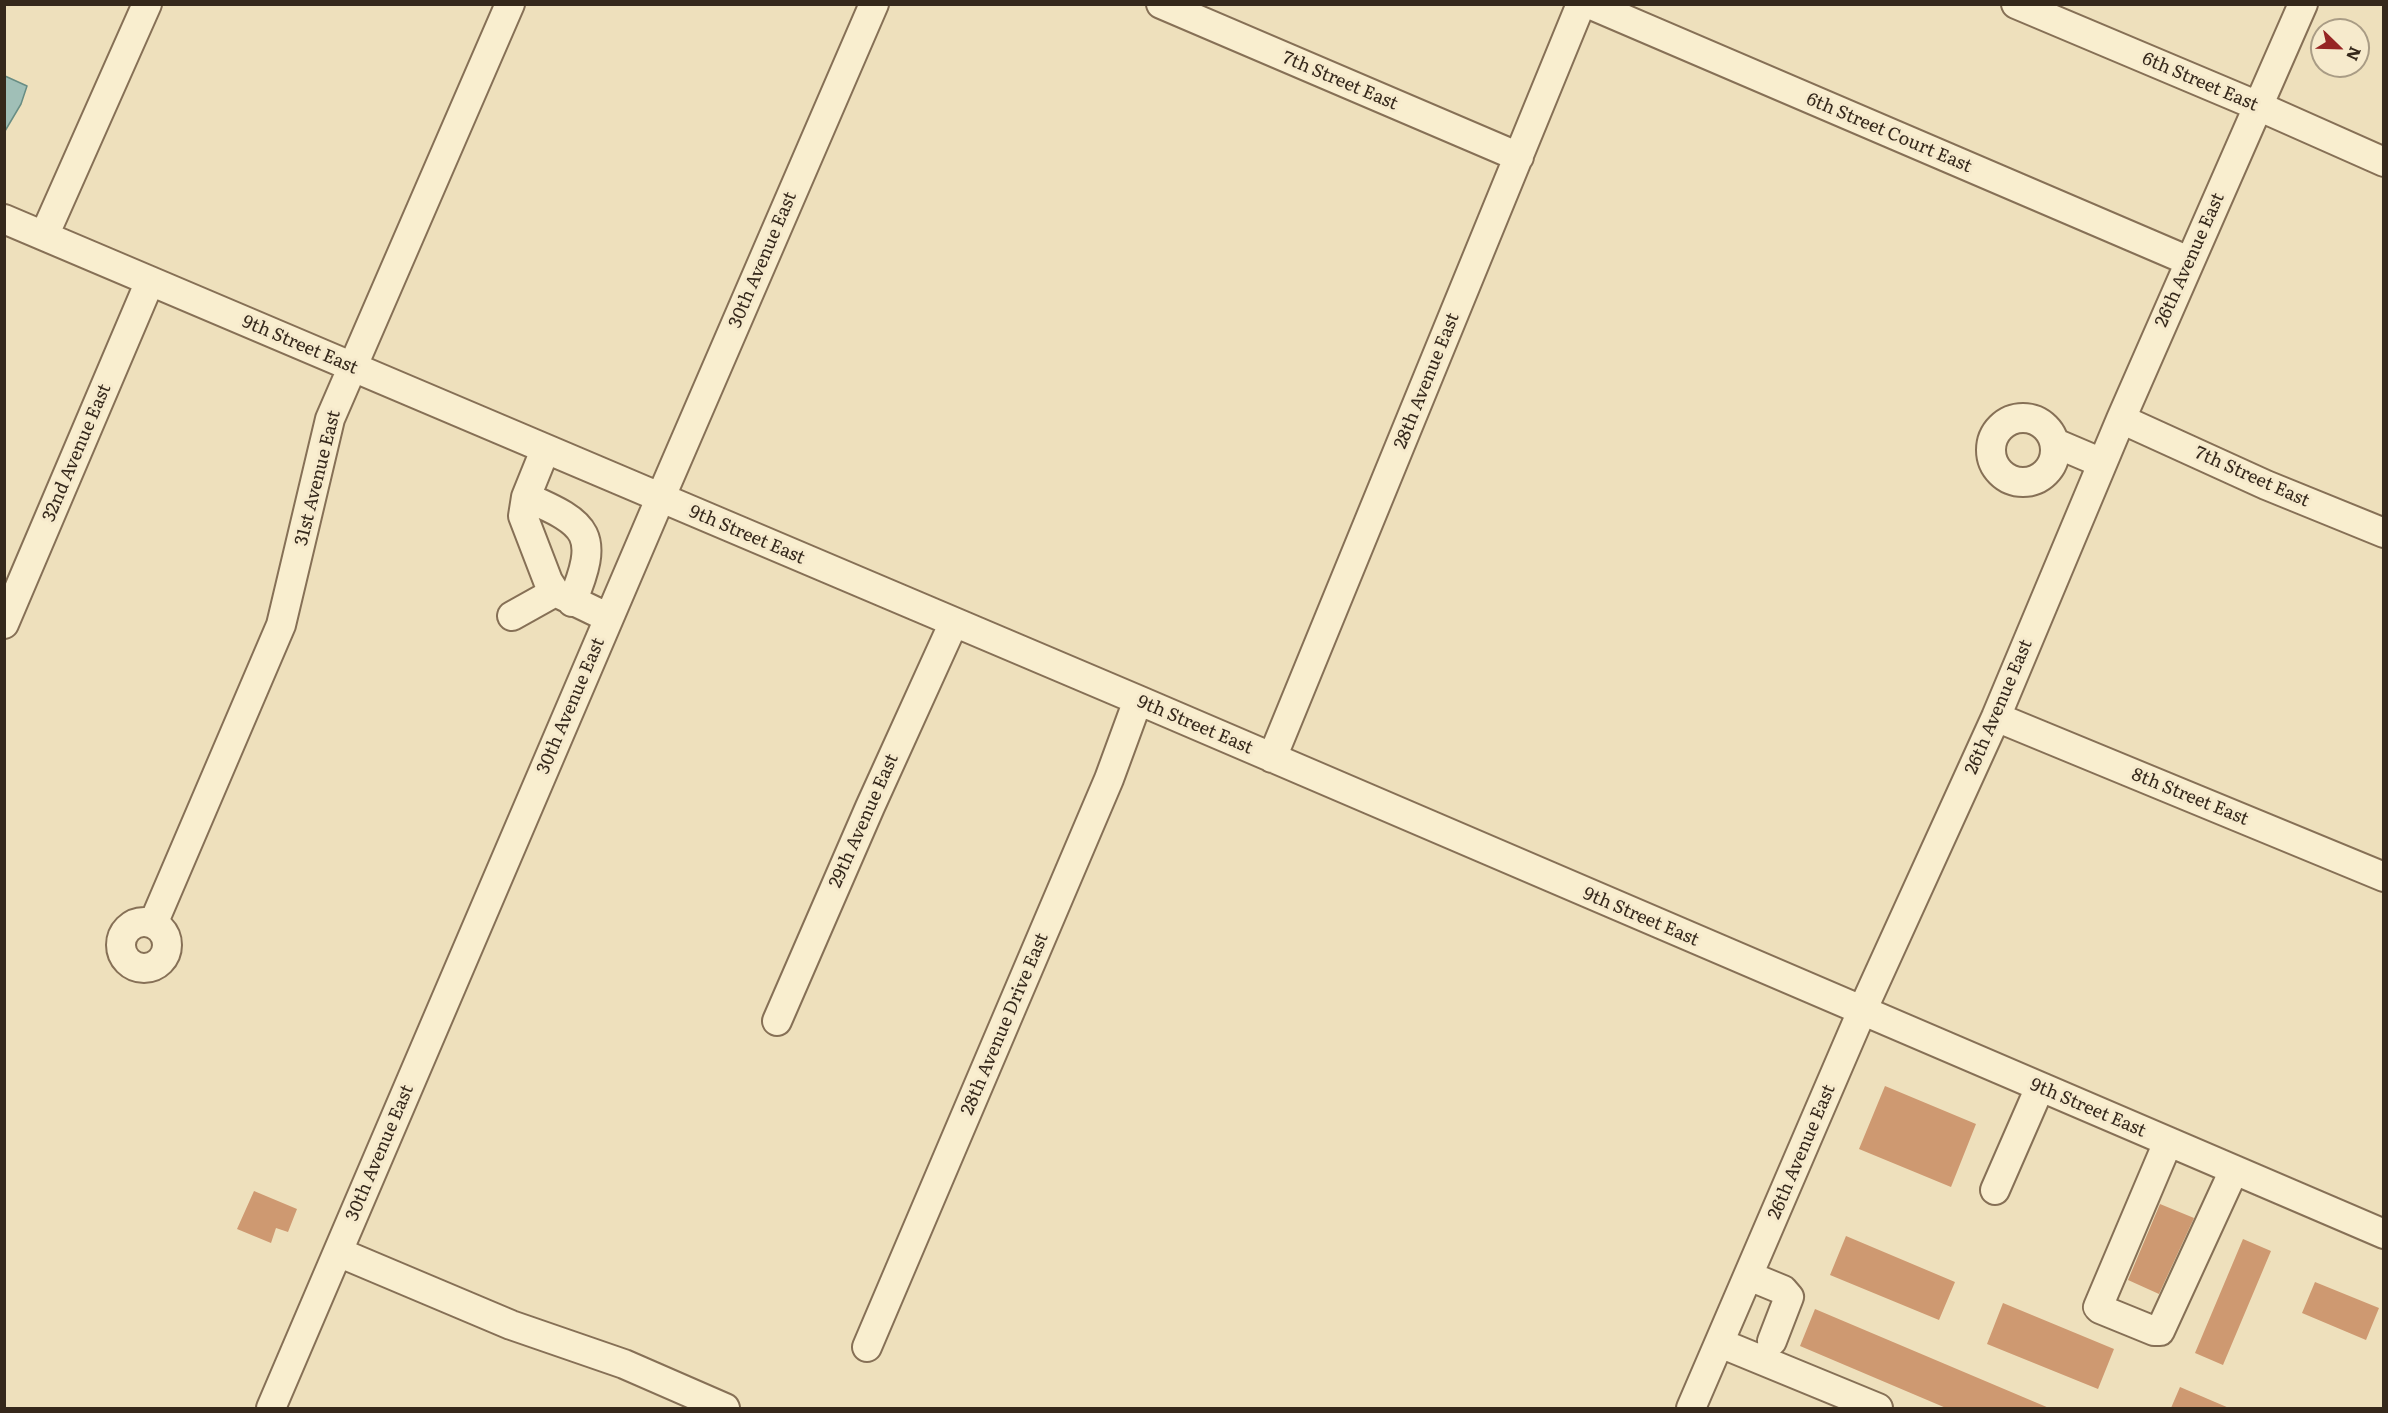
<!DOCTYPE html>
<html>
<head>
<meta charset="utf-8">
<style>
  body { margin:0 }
  #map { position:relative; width:2388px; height:1413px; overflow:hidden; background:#eee0bc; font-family:Literata,serif }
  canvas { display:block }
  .frame { position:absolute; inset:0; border:6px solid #35281b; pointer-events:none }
  .north { position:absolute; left:2310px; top:18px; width:60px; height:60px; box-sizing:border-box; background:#f6eacc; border:2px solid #a99c85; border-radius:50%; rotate:113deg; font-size:16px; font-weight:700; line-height:24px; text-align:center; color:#35281b }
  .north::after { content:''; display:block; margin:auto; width:21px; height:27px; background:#962524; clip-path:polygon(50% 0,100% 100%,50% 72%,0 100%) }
</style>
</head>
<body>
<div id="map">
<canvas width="2388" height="1413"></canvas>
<div class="frame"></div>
<div class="north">N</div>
</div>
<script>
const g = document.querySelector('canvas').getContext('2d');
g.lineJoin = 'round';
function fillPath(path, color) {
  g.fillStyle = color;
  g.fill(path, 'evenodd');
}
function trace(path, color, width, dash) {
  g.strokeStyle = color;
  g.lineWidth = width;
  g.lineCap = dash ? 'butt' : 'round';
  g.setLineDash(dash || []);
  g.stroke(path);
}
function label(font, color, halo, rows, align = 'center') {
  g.font = font + ' Literata,serif';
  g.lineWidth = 6;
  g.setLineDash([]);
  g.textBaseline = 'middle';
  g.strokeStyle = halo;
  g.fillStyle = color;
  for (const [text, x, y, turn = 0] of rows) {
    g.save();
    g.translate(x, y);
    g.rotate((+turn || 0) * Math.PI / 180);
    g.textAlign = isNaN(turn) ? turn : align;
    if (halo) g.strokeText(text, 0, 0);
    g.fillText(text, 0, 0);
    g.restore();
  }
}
const water = new Path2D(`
  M5,76L27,86L21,104L5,131Z`);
fillPath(water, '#a0bfb7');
trace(water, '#688d84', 1.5);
fillPath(new Path2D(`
  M1885,1086L1976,1124L1951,1187L1859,1149Z
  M254,1191L297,1209L288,1232L276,1228L271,1243L237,1229Z
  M2160,1204L2194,1218L2159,1294L2128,1280Z
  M1846,1236L1955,1282L1939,1320L1830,1275Z
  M2243,1239L2271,1251L2223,1365L2195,1353Z
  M2315,1282L2379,1308L2366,1340L2302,1313Z
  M2003,1303L2114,1349L2098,1389L1987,1344Z
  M1815,1309L2049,1408H1946L1800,1346Z
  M2180,1387L2229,1408H2171Z`), '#ce9971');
const minor = new Path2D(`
  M1161,4L1519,157
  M1589,4L2189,261
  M2016,4L2258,106L2384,162
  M4,219L1138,700L2384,1234
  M44,236L147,4
  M1991 450a32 32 0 1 1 64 0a32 32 0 1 1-64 0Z
  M2121,419L2266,485L2384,533
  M2055,443L2102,463
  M545,450L526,497L523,516L548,581L555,592L609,618
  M526,497C589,524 600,535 572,602
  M512,616L555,592
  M4,624L150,281
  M1996,717L2384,877
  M1272,758L1581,4
  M121 945a23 23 0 1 1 46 0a23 23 0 1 1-46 0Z
  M153,924L281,625L330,419L510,4
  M777,1021L870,807L954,622
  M2168,1142L2098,1307L2100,1309L2154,1331H2160L2234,1170
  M1995,1190L2040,1087
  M338,1252L511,1325L624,1364L725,1408
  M1749,1276L1783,1290L1789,1297L1772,1341
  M1720,1343L1878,1408
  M867,1347L1109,779L1138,700
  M271,1408L660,499L874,4
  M1691,1408L1862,1011L1996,717L2121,419L2303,4`);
trace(minor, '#867056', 32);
trace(minor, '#f9eecf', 28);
label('18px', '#35281b', '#f6eacc', [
  ["7th Street East",1340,81,23],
  ["6th Street East",2200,82,23],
  ["6th Street Court East",1889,133,23],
  ["30th Avenue East",763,260,-67],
  ["26th Avenue East",2190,260,-66],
  ["9th Street East",300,345,23],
  ["28th Avenue East",1427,381,-68],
  ["32nd Avenue East",77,453,-67],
  ["7th Street East",2252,477,24],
  ["31st Avenue East",318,478,-76],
  ["9th Street East",747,535,23],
  ["30th Avenue East",571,706,-67],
  ["26th Avenue East",1999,707,-67],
  ["9th Street East",1195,725,23],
  ["8th Street East",2190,797,22],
  ["29th Avenue East",864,821,-66],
  ["9th Street East",1641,917,23],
  ["28th Avenue Drive East",1005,1024,-67],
  ["9th Street East",2088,1108,23],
  ["26th Avenue East",1802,1152,-67],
  ["30th Avenue East",380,1153,-67]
]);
</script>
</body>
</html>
